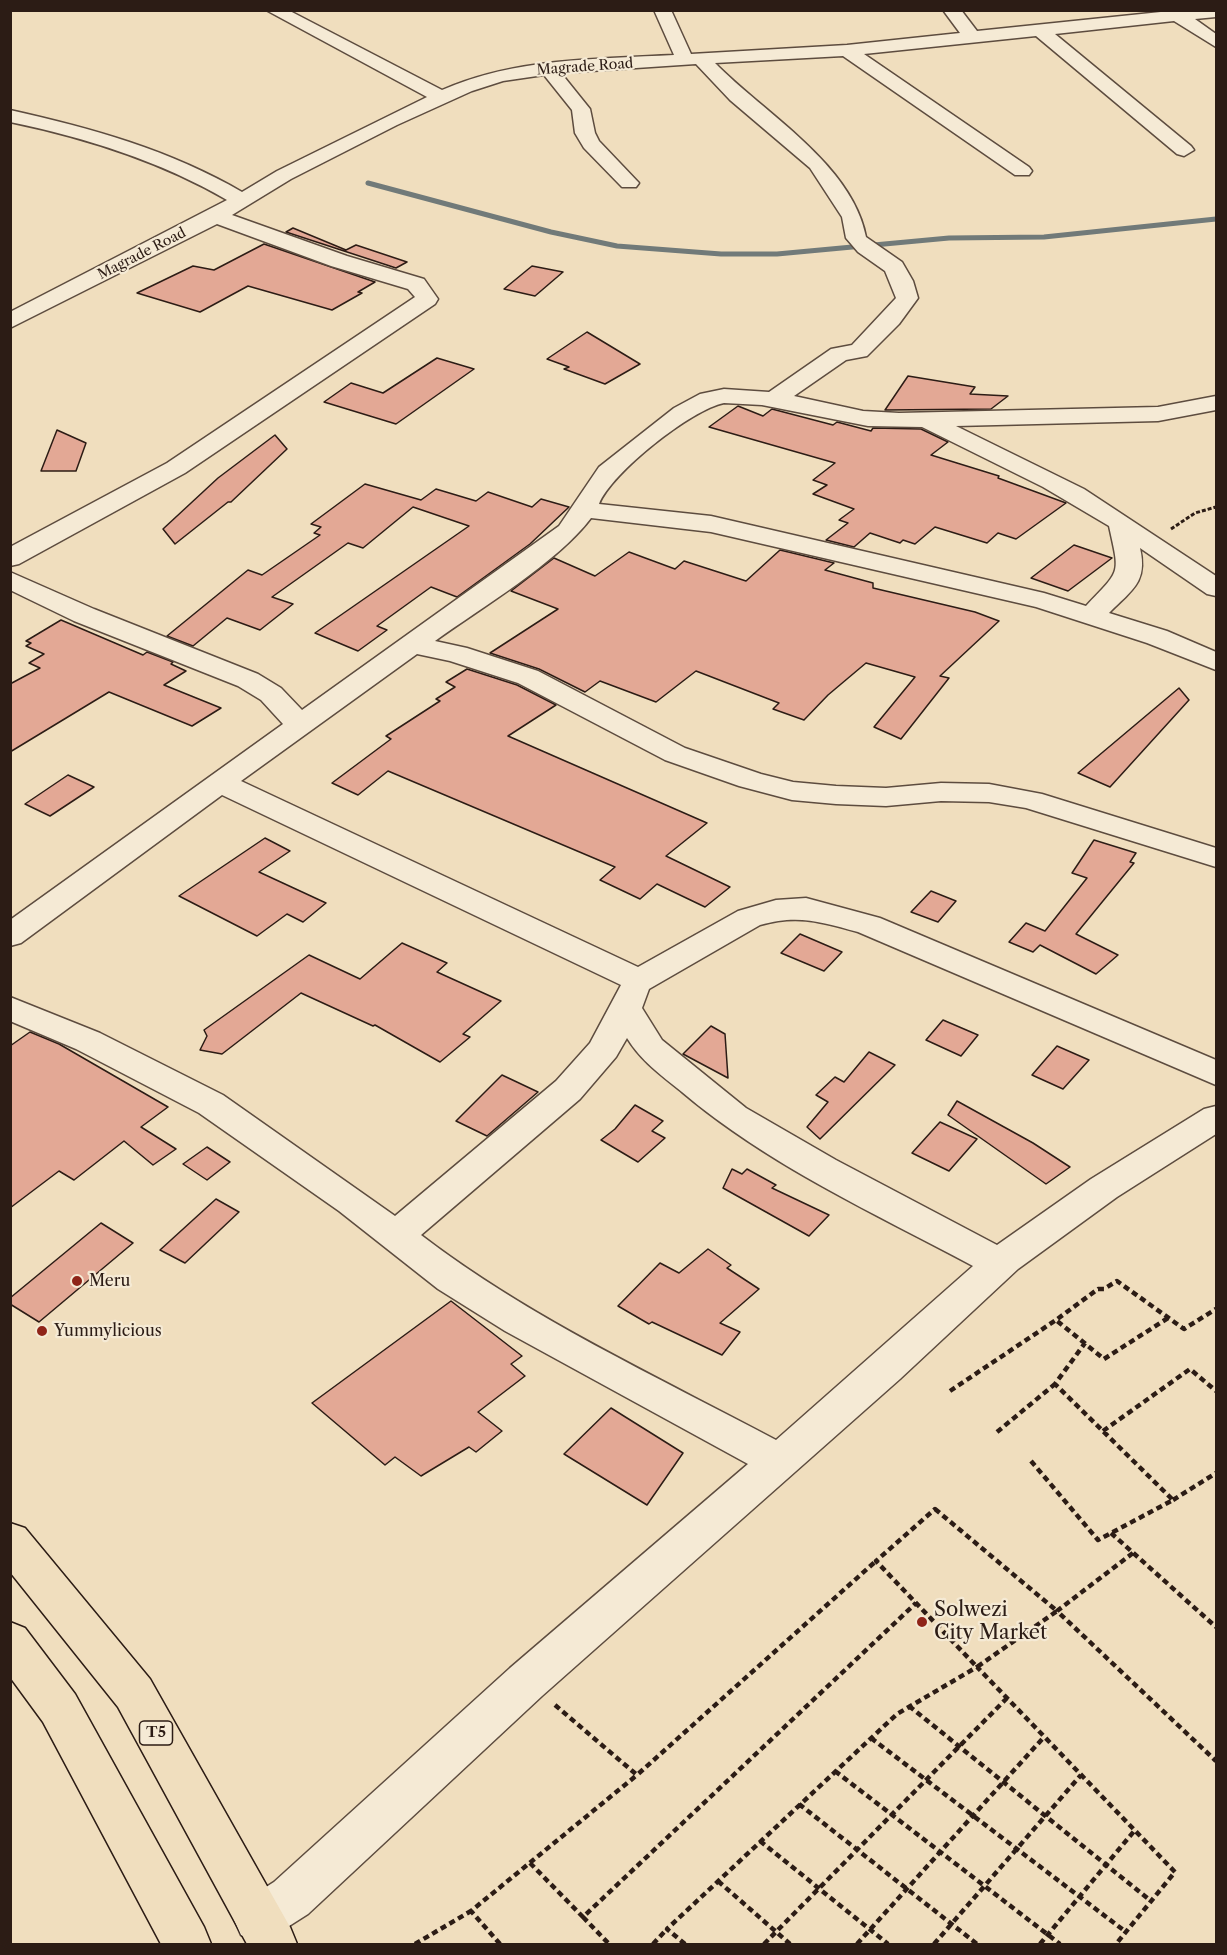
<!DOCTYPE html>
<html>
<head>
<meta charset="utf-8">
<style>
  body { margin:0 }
  #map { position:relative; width:1227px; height:1955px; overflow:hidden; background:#f0debe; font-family:"Libre Caslon Text",serif }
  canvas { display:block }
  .frame { position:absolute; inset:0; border:12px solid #2c1c15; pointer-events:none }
</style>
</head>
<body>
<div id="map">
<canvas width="1227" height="1955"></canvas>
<div class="frame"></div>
</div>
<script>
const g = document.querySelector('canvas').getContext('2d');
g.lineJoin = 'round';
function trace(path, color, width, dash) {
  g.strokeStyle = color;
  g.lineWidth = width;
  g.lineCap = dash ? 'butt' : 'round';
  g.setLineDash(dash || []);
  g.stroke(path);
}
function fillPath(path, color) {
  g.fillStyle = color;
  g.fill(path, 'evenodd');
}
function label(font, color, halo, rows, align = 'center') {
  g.font = font + ' "Libre Caslon Text",serif';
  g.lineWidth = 4.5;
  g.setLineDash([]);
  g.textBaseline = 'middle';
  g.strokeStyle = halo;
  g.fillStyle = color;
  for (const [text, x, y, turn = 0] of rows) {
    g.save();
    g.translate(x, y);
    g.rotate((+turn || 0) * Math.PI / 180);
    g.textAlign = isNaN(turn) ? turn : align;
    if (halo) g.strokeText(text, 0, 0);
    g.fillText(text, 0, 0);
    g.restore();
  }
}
trace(new Path2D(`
  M368,183L551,232L617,246L721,254H777L949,238L1044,237L1216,219`), '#717a79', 5);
const building = new Path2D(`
  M293,228L346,250L356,245L407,262L396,268L286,232Z
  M264,244L375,282L358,292L362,293L332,310L248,286L200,312L137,293L193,266L214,270Z
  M532,266L563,272L535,296L504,289Z
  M587,332L640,364L605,384L564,369L569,367L547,359Z
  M437,358L474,369L396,424L324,402L351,383L383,393Z
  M908,376L975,387L970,394L1008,396L991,409L885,410Z
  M738,406L763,416L772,409L833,425L837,422L871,431L873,428L921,429L948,442L931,455L999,476L998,478L1066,503L1016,539L998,533L987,543L935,527L915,544L903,540L900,543L870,533L854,547L826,540L848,523L839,520L854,509L813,494L827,485L813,480L835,463L709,427Z
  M57,430L86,443L76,471H41Z
  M275,435L287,449L231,502H228L175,544L163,529L218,478Z
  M365,484L421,500L436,489L476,501L488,492L532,507L541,499L569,507L530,544L457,597L431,587L377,626L387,630L358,651L315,633L469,526L413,507L363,548L348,543L272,597L293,604L260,630L227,618L193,646L167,636L248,570L262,575L320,535L314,533L321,527L311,524Z
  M1074,545L1112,558L1068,591L1031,578Z
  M780,550L834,563L825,570L873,583V588L975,612L999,621L940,676L949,678L901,739L874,727L915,677L866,663L828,695L804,720L773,709L779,703L696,671L656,702L600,681L585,692L539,669L490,653L558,609L511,591L554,558L595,576L629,552L675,569L684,561L746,581Z
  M61,620L143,655L147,652L173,662L171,664L186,671L164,685L221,708L192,726L109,692L10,752V684L40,668L29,663L44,654L26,646L31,643L26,641Z
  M467,669L517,685L556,705L508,736L707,823L666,856L730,887L705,907L657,884L640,899L600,880L615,867L388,771L358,795L332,783L391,739L386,736L440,701L436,699L455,687L446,682Z
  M1179,688L1189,700L1110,787L1078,773Z
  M68,775L94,787L50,816L25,804Z
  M265,838L290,851L259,872L326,903L303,922L287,914L257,936L179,896Z
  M1094,840L1136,853L1130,862L1134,863L1076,934L1118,955L1096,974L1040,945L1033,952L1009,942L1026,923L1045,931L1087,878L1072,873Z
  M931,891L956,901L938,922L911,912Z
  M800,934L842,952L824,971L781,953Z
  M402,943L447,963L437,972L501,1001L463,1034L470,1037L440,1062L375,1025L373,1026L301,993L222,1054L200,1050L207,1036L204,1030L309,955L360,979Z
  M943,1020L978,1035L961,1056L926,1040Z
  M711,1026L725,1034L728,1078L683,1054Z
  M30,1032L59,1044L168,1107L141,1127L176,1149L153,1165L124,1141L74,1180L59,1171L10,1208V1046Z
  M1057,1046L1089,1060L1063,1089L1032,1075Z
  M869,1052L895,1065L820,1139L807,1127L828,1102L816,1095L835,1077L844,1082Z
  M502,1075L538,1092L487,1136L456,1121Z
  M957,1101L1033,1143L1070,1167L1046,1184L948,1115Z
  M635,1105L663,1121L652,1131L665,1138L638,1162L601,1140L615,1129Z
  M940,1122L977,1139L949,1171L912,1153Z
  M207,1147L230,1162L207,1180L183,1164Z
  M732,1169L742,1174L747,1169L776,1185L772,1188L829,1215L809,1236L723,1188Z
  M216,1199L239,1212L185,1263L160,1250Z
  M101,1223L133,1243L39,1322L10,1304V1298Z
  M708,1249L731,1265L727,1268L759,1289L720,1323L740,1332L722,1355L652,1322L649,1324L618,1306L660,1263L679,1273Z
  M451,1301L522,1356L511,1364L525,1376L478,1412L502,1431L476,1452L469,1447L421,1476L395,1457L385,1465L312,1403Z
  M611,1408L683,1453L647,1505L564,1454Z`);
fillPath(building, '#e3a895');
trace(building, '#2c1c15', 1.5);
const minor = new Path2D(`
  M266,10H288L442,90C515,58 596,59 674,55L654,10H671L691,54L847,45L960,33L943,10H961L977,31L1180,10H1216V17L1195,19L1216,34V47L1174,21L1055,34L1191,146L1194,150L1184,156L1177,154L1036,36L864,54L1029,167L1032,171L1029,175H1015L843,56L715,63C765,114 852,164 866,237L902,262L913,281L918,298L899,324L867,356L846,360L794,396L863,411L899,413L1158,407L1216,396V410L1158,421L956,426L1084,489L1216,576V596L1207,594L1140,548C1148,582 1132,590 1109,613L1167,631L1216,652V670L1147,643L1036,607L711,532L591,518C557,563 482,607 435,641L467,648L538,671L685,748L761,774L793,782L836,786L886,788L941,783L989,784L1042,794L1216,848V867L1026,808L989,802L941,801L886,806L836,804L792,800L739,786L665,760L518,683L450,661L417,654L241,781L638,967L738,911L776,900L806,898L880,918L1216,1060V1085L858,932C821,922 798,914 760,925L649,989L642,1008L662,1040L746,1108L836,1160L997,1245L1091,1179L1204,1109L1216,1106V1134L1117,1197L1018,1269L900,1379L542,1696L308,1914L275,1935L258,1942L241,1935L234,1919L241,1903L274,1882L510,1668L748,1464L505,1331L438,1289L339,1211L199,1113L76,1049L10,1021V997L100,1033L223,1095L395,1216L556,1081L590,1043L621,985L222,795L21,943L10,946V920L283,724L261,700L238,686L74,621L10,590V572L94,609L258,674L281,688L302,710L559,526L599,467L674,408L700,394L724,389L769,392L831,349L852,345L896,298L885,271L858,252L846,238L842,217L810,168L730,100L696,64L561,73L590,109L595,133L599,141L639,183L636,187H622L584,148L575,133L572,110L544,75L503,81L472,91L397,125L291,179L232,215L347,256L424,279L438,299L435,304L185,473L19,564L10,566V547L167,463L415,297L408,289L331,266L217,224L10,328V312L227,200C160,161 87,138 10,122V110C91,128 170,150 242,192L277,171L427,97ZM724,403L762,405L868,426L922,427L1043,487L1109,526C1120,576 1121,569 1086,606L1044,593L711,516L599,504C611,473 692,409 724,403ZM627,1038C641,1061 661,1075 682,1092C768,1165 874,1213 973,1266L776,1440C656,1376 529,1318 421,1235L580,1099L616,1057Z`);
const highway = new Path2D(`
  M10,1523L25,1528L150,1679L290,1927L297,1944H247L118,1707L10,1572Z
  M10,1622L25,1628L75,1694L204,1927L211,1944H161L43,1722L10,1677Z`);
trace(minor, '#5d4c3f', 3);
trace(highway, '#2c1c15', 3);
trace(new Path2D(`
  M1171,529L1195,513L1216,507`), '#2c1c15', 3, [4, 2]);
trace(new Path2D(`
  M1168,1318L1104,1359L1056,1320L1098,1289H1104L1117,1281L1184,1329L1216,1309
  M950,1391L1056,1320
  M1103,1431L1190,1369L1216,1391
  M997,1432L1055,1384
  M1031,1461L1098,1540L1173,1500L1055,1384L1085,1343
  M1173,1500L1216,1473
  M935,1509L1057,1611L977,1667L876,1561Z
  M1111,1533L1216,1627
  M1133,1553L1057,1611L1216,1761
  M555,1705L637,1775L876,1561
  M909,1706L1151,1901
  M871,1738L1126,1932
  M835,1771L1060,1944
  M799,1804L977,1944
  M760,1841L888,1944
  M530,1863L583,1917L916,1603
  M718,1881L790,1944
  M583,1917L609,1944
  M415,1944L471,1911
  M500,1944L471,1911L637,1775
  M653,1944L667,1929
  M685,1944L667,1929L897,1714L977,1667L1175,1872L1116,1944
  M764,1944L1007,1698
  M857,1944L1044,1737
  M934,1944L1081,1775
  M1040,1944L1135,1830`), '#2c1c15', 4.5, [6, 4]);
fillPath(minor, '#f5ead5');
fillPath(highway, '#f0debe');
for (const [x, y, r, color] of [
  [77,1281,6,"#8f2418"],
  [42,1331,6,"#8f2418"],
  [922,1622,6,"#8f2418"]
]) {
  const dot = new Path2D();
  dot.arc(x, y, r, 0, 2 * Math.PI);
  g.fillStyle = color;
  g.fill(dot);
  trace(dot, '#f5ead5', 2);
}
label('14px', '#2c1c15', '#f5ead5', [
  ["Magrade Road",585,67,-4],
  ["Magrade Road",142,254,-27]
]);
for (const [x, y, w] of [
  [156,1733,33]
]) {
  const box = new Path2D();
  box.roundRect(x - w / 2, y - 12, w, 24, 4.5);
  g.fillStyle = '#f5ead5';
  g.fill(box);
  trace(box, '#2c1c15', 1.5);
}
label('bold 15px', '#2c1c15', null, [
  ["T5",156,1733]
]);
label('16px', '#2c1c15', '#f5ead5', [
  ["Meru",89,1281],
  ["Yummylicious",54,1331]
], 'left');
label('20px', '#2c1c15', '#f5ead5', [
  ["Solwezi",934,1610],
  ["City Market",934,1633]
], 'left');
</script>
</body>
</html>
